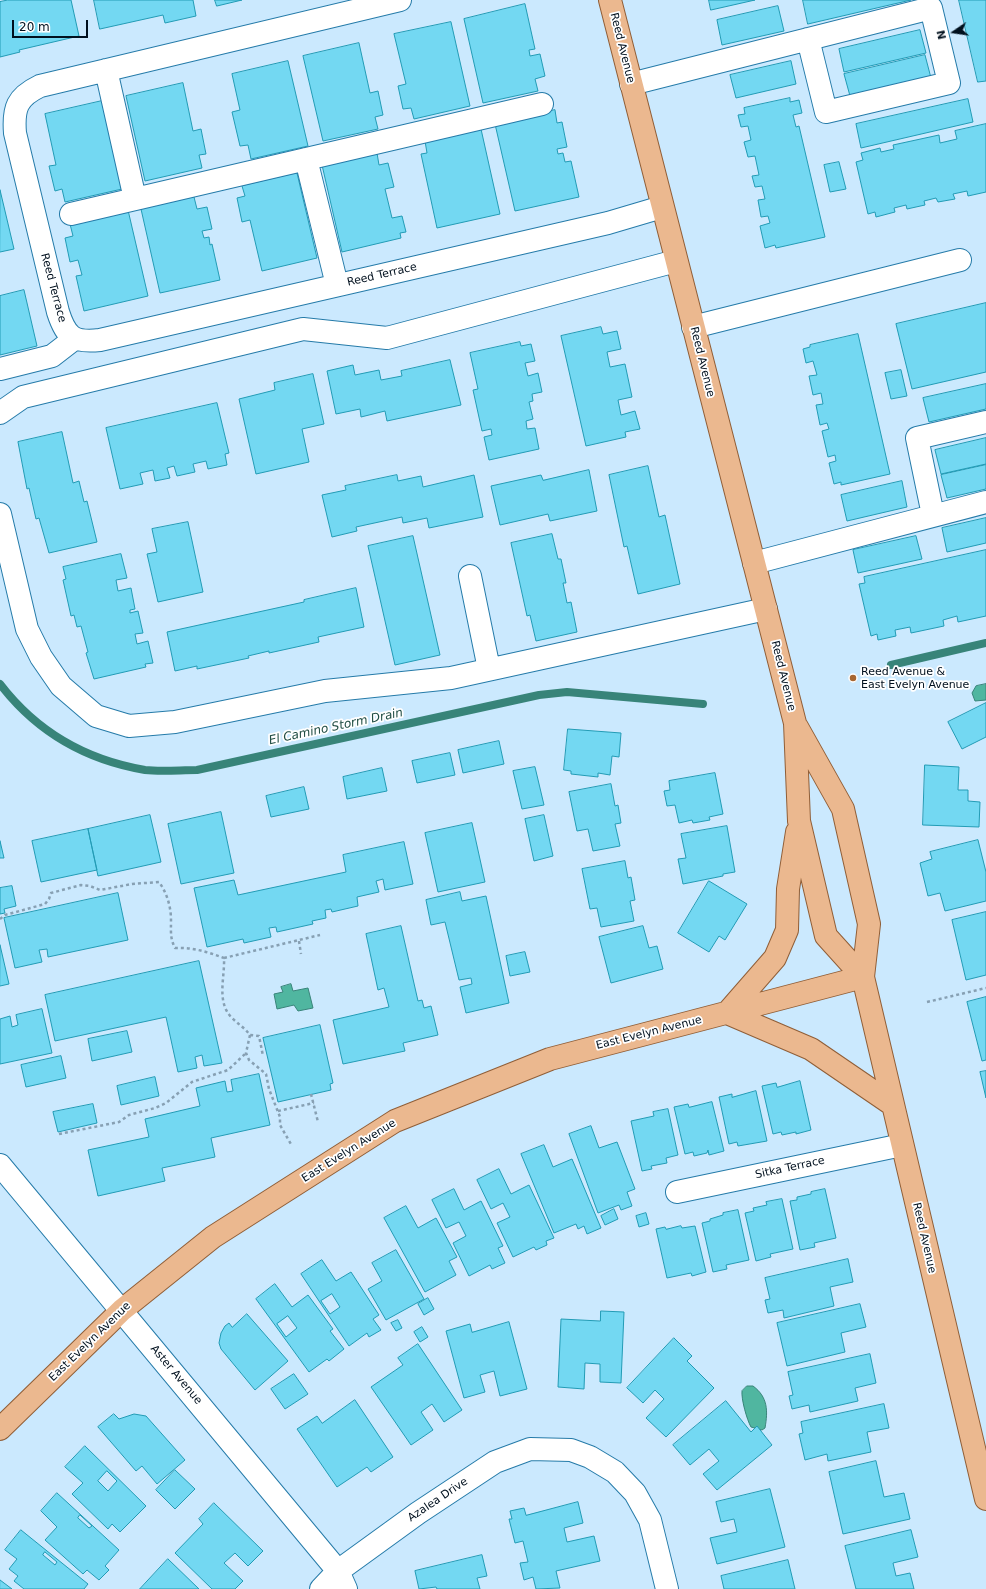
<!DOCTYPE html>
<html>
<head>
<meta charset="utf-8">
<style>
  body { margin:0 }
  #map { position:relative; width:986px; height:1589px; overflow:hidden; background:#cbe9fe; font-family:"DejaVu Sans",sans-serif }
  canvas { display:block }
  .north { position:absolute; left:934px; top:12px; width:40px; height:40px; -webkit-text-stroke:3px #fff; paint-order:stroke; rotate:257deg; font-size:11px; font-weight:700; line-height:16px; text-align:center; color:#00101e }
  .north::after { content:''; display:block; margin:auto; width:14px; height:18px; background:#00101e; clip-path:polygon(50% 0,100% 100%,50% 72%,0 100%) }
  .scale { position:absolute; left:12px; top:20px; width:76px; height:18px; box-sizing:border-box; border:2px solid #00101e; border-top:0; padding-left:5px; font-size:12px; line-height:14px; white-space:nowrap; color:#00101e; -webkit-text-stroke:3px #fff; paint-order:stroke }
</style>
</head>
<body>
<div id="map">
<canvas width="986" height="1589"></canvas>
<div class="north">N</div>
<div class="scale">20 m</div>
</div>
<script>
const g = document.querySelector('canvas').getContext('2d');
g.lineJoin = 'round';
function fillPath(path, color) {
  g.fillStyle = color;
  g.fill(path, 'evenodd');
}
function trace(path, color, width, dash) {
  g.strokeStyle = color;
  g.lineWidth = width;
  g.lineCap = dash ? 'butt' : 'round';
  g.setLineDash(dash || []);
  g.stroke(path);
}
function label(font, color, halo, rows, align = 'center') {
  g.font = font + ' "DejaVu Sans",sans-serif';
  g.lineWidth = 3.5;
  g.setLineDash([]);
  g.textBaseline = 'middle';
  g.strokeStyle = halo;
  g.fillStyle = color;
  for (const [text, x, y, turn = 0] of rows) {
    g.save();
    g.translate(x, y);
    g.rotate((+turn || 0) * Math.PI / 180);
    g.textAlign = isNaN(turn) ? turn : align;
    if (halo) g.strokeText(text, 0, 0);
    g.fillText(text, 0, 0);
    g.restore();
  }
}
const water = new Path2D(`
  M986,684V700L975,701L972,693L976,686Z
  M291,984L293,991L308,988L313,1008L298,1011L294,1005L277,1009L274,994L283,992L281,987Z
  M747,1386H753C768,1397 768,1411 765,1428L762,1430L751,1427C747,1420 741,1399 742,1391Z`);
fillPath(water, '#50b6a0');
trace(water, '#388479', 1);
trace(new Path2D(`
  M891,665L986,643
  M0,684C36,731 86,760 145,770C162,772 180,770 197,770L539,695L567,692L703,704`), '#388479', 8);
const building = new Path2D(`
  M8,0H71L79,36L19,50L20,52L0,57V2Z
  M94,0H193L196,16L165,23L163,15L100,29Z
  M215,0H242L217,6Z
  M709,0H755L711,10Z
  M803,0H911L808,24Z
  M959,0H986V81L978,82Z
  M525,4L535,49L529,50L530,56L540,54L545,76L535,79L538,91L483,103L464,19Z
  M778,6L784,31L722,45L717,20Z
  M451,22L470,106L414,119L411,108L403,109L398,86L406,84L394,34Z
  M920,30L926,53L844,72L839,49Z
  M359,43L370,93L378,91L383,115L375,117L378,129L323,141L303,56Z
  M925,55L931,78L850,96L844,74Z
  M288,61L308,146L251,159L248,145L240,146L232,112L240,110L232,74Z
  M791,61L796,84L736,98L730,75Z
  M183,83L193,131L201,129L206,154L199,155L202,168L145,181L126,96Z
  M790,98V102L799,100L802,113L793,115L796,127L799,126L825,237L776,248L775,245L765,248L760,226L770,223L768,216L761,217L758,200L765,199L762,186L755,187L752,176L759,175L755,156L748,157L744,142L751,140L748,126L741,127L738,115L745,114L744,108Z
  M968,99L973,122L861,148L856,124Z
  M102,101L122,189L65,202L62,189L55,191L49,166L56,165L45,114Z
  M555,110L557,123L562,122L567,147L557,149L558,154L563,153L565,162L571,161L579,197L515,211L495,124Z
  M986,124V192L968,196L967,191L953,194L955,199L938,202L936,198L924,201L925,205L907,209L906,205L894,208L895,212L876,217L875,212L868,214L856,162L863,160L861,153L880,148L881,152L894,149L893,145L939,135L940,143L957,139L955,131Z
  M481,129L500,214L437,228L421,154L427,153L425,141Z
  M377,153L379,165L388,163L394,187L385,189L392,218L402,216L406,232L400,233L401,238L342,252L322,165Z
  M839,162L846,189L830,192L824,165Z
  M297,173L317,258L262,271L250,220L242,222L237,198L245,196L242,186Z
  M0,190L14,249L0,252Z
  M194,197L197,209L207,207L212,229L202,231L204,238L209,237L210,245L212,244L220,280L160,293L141,209Z
  M128,210L148,296L84,311L76,276L82,275L78,260L70,262L65,238L73,236L70,224Z
  M24,290L37,346L0,355V296Z
  M986,303V372L912,389L896,324Z
  M601,327L603,334L617,331L621,349L607,352L610,367L625,364L632,397L618,400L621,415L635,411L640,429L625,432L626,437L586,446L561,336Z
  M858,334L890,474L841,485V482L834,484L829,463L836,461L835,455L828,457L822,431L829,429L827,423L820,425L816,405L823,404L821,393L813,395L809,376L817,375L813,361L806,363L803,349L810,347V345Z
  M520,342L521,346L531,344L535,361L525,363L528,376L538,373L542,392L532,394L533,401L529,402L533,419L526,421L527,429L535,428L539,449L489,460L484,437L492,435L491,429L482,431L473,390L478,389L470,353Z
  M450,360L461,405L387,421L385,411L361,417L360,409L336,414L327,371L353,365L355,375L379,370L381,380L402,376L401,371Z
  M901,370L907,396L891,399L885,373Z
  M313,374L324,424L302,429L309,462L256,474L239,399L275,390L274,383Z
  M986,384V409L929,422L923,398Z
  M217,403L229,453L225,454L227,465L208,469L206,461L193,464L195,472L177,476L174,466L167,468L170,478L155,481L153,470L140,473L143,484L120,489L106,428Z
  M62,432L73,483L79,481L84,502L87,501L97,542L49,553L39,518L36,519L29,488L27,489L18,442Z
  M986,438V464L941,474L935,450Z
  M986,465V489L947,498L941,475Z
  M648,466L659,517L665,515L680,584L638,594L627,546L624,547L609,475Z
  M589,470L597,511L550,521L548,514L500,525L491,486L541,475L543,480Z
  M397,475L398,481L421,476L423,487L474,475L483,517L429,528L427,518L403,523L402,517L356,527L357,531L332,537L322,495L346,490L345,486Z
  M902,481L907,507L847,521L841,495Z
  M986,518V543L947,552L942,528Z
  M188,522L203,592L158,602L147,554L157,552L152,529Z
  M552,534L558,559H561L566,583H563L567,603L571,602L577,632L536,641L530,615L527,616L511,543Z
  M413,536L440,655L395,665L368,546Z
  M916,536L922,559L858,573L853,550Z
  M986,550V616L958,622L957,616L943,620L944,626L911,633L910,627L895,630L896,636L878,640L877,634L871,636L859,584L865,583L864,577Z
  M121,554L127,578L116,580L118,591L131,588L135,609L130,610V613L138,611L143,633L135,634L137,644L148,641L153,663L145,664L146,667L94,679L86,653L88,652L81,626L77,627L74,615L71,616L63,580L66,579L63,567Z
  M356,588L364,627L318,637L319,642L269,653V651L248,656L249,658L197,669V666L175,671L167,632L304,602V600Z
  M986,703V737L962,749L948,722Z
  M568,729L621,733L619,757L612,756L610,775L598,773V777L571,774V771L564,770Z
  M499,741L504,764L463,773L458,750Z
  M450,753L455,775L417,783L412,761Z
  M925,765L959,767L958,790H968V801L980,802L979,827L923,825Z
  M535,767L544,805L522,809L513,771Z
  M382,768L387,791L347,799L343,777Z
  M715,773L723,814L709,817L710,820L693,823L692,820L679,823L675,805L667,806L664,791L670,790L669,781Z
  M611,784L615,806L618,805L621,823L615,824L620,846L593,851L588,829L577,831L569,792Z
  M304,787L309,809L271,817L266,796Z
  M221,812L234,873L181,884L168,824Z
  M150,815L161,862L98,876L88,829Z
  M544,815L553,856L534,861L525,819Z
  M472,823L485,882L438,892L425,833Z
  M727,826L735,872L723,874V876L683,884L678,859L686,858L681,834Z
  M88,829L97,870L41,882L32,841Z
  M978,840L986,872V901L945,911L940,893L928,896L920,863L932,859L930,852Z
  M0,841L4,858H0Z
  M404,842L413,884L385,890L383,879L376,881L379,892L357,897L358,906L332,912L331,909L325,910L326,918L312,921L313,924L277,932L276,927L269,928L271,937L244,943L243,939L207,947L194,888L234,880L238,895L346,872L343,855Z
  M625,861L628,878L631,877L635,900L630,901L634,921L601,927L597,908L590,909L582,869Z
  M709,881L747,904L725,940L719,936L709,952L678,933Z
  M12,886L16,906L4,909L5,913L0,914V888Z
  M460,892L462,901L486,896L509,1003L466,1013L460,987L472,984L471,978L459,980L445,922L431,925L426,900Z
  M118,893L128,940L48,957L47,949L39,950L42,962L15,968L4,918Z
  M986,912V975L966,980L952,920Z
  M401,926L418,1001L422,1000L424,1008L431,1006L438,1035L403,1043L405,1051L343,1064L333,1020L389,1007L384,988L378,990L366,934Z
  M643,926L649,948L657,946L663,969L611,983L599,937Z
  M0,945L9,984L0,986Z
  M525,952L530,972L510,976L506,956Z
  M199,961L222,1063L204,1066L202,1055L195,1057L197,1068L178,1072L166,1017L55,1041L45,995Z
  M986,997V1060L982,1061L967,1002Z
  M42,1009L52,1053L0,1064V1019L10,1016L12,1027L18,1025L16,1015Z
  M320,1025L333,1083L330,1084L331,1090L278,1102L263,1038Z
  M127,1031L132,1052L92,1061L88,1039Z
  M61,1056L66,1078L26,1087L21,1065Z
  M986,1071V1098L980,1072Z
  M259,1074L270,1125L211,1138L215,1157L162,1168L165,1181L98,1196L88,1150L149,1137L145,1119L200,1106L196,1088L225,1081L227,1092L233,1091L231,1080Z
  M155,1077L159,1096L121,1105L117,1086Z
  M800,1081L811,1130L796,1134V1132L782,1135L781,1132L773,1134L762,1086L776,1083L777,1087Z
  M756,1091L767,1141L738,1146L737,1142L729,1144L719,1097L732,1094V1097Z
  M712,1102L724,1151L709,1155L708,1150L707,1153L694,1156L693,1152L685,1154L674,1107L688,1104L689,1107Z
  M93,1104L97,1123L58,1132L53,1112Z
  M668,1109L678,1155L666,1158L667,1163L651,1166L652,1169L642,1171L631,1121L654,1116L653,1112Z
  M591,1126L599,1148L617,1142L635,1189L627,1192L632,1206L621,1210L619,1205L598,1213L569,1134Z
  M544,1145L553,1167L572,1159L601,1228L587,1234L584,1226L578,1229L576,1224L554,1233L521,1154Z
  M499,1169L511,1194L529,1185L554,1238L546,1241L547,1245L536,1250L534,1247L513,1257L497,1223L510,1217L503,1203L491,1209L477,1180Z
  M454,1189L464,1210L481,1201L503,1246L498,1248L505,1263L492,1269L490,1265L469,1276L453,1243L466,1236L459,1222L446,1228L432,1200Z
  M825,1189L836,1238L814,1243L815,1247L800,1250L790,1201L797,1200V1197L811,1194V1192Z
  M782,1199L793,1249L770,1254L771,1257L756,1261L745,1213L754,1211L753,1208L767,1205L766,1202Z
  M406,1206L418,1228L436,1218L457,1257L449,1261L456,1275L425,1292L384,1218Z
  M614,1209L618,1219L605,1225L601,1216Z
  M738,1210L749,1260L726,1265L727,1269L713,1272L702,1223L710,1221V1219L723,1215V1213Z
  M646,1213L649,1224L639,1227L636,1216Z
  M681,1226L682,1228L695,1226L706,1272L692,1276L691,1273L667,1278L656,1229L665,1227L666,1229Z
  M396,1250L424,1299L386,1320L368,1289L382,1281L372,1263Z
  M848,1259L853,1282L830,1287L834,1306L784,1318L783,1310L768,1313L765,1300L770,1299L765,1278Z
  M322,1260L336,1281L351,1272L379,1315L373,1319L381,1330L369,1337L367,1333L349,1346L301,1274ZM332,1294L340,1307L330,1314L321,1301Z
  M275,1284L292,1307L308,1295L333,1329L330,1331L344,1349L329,1361L327,1359L309,1372L256,1299ZM288,1316L297,1328L286,1337L277,1324Z
  M428,1298L434,1309L424,1315L418,1304Z
  M860,1304L866,1327L841,1333L845,1352L787,1366L777,1323Z
  M601,1311L624,1312L621,1383L600,1382V1364L585,1363L584,1389L558,1387L561,1319L600,1321Z
  M247,1314L288,1361L255,1390L221,1349L219,1343L221,1333L225,1326L229,1323L232,1327Z
  M398,1320L402,1328L396,1331L391,1323Z
  M509,1322L527,1389L500,1396L494,1371L480,1375L485,1392L464,1398L446,1331L470,1324L472,1332Z
  M422,1327L428,1337L420,1342L414,1332Z
  M674,1338L692,1356L687,1361L714,1388L666,1437L646,1418L664,1399L655,1390L643,1403L627,1388Z
  M418,1344L462,1410L444,1422L432,1404L421,1412L433,1430L411,1445L371,1387L403,1365L398,1358Z
  M870,1354L876,1383L855,1388L858,1401L810,1412L809,1405L792,1409L789,1396L793,1395L788,1372Z
  M294,1374L308,1394L285,1409L271,1389Z
  M355,1400L393,1457L371,1472L367,1467L337,1487L297,1429L317,1416L322,1423Z
  M726,1401L751,1432L757,1426L772,1445L717,1490L703,1474L719,1461L709,1449L690,1465L673,1445Z
  M884,1404L889,1428L867,1432L871,1452L828,1461L827,1454L805,1460L799,1434L803,1433L801,1422Z
  M114,1414L119,1419L134,1414L146,1416L185,1460L157,1484L142,1466L136,1471L98,1427Z
  M85,1446L146,1506L120,1532L112,1524L108,1529L72,1494L83,1483L65,1467ZM107,1471L117,1481L108,1491L98,1481Z
  M876,1461L884,1497L904,1493L910,1519L843,1534L829,1472Z
  M175,1470L195,1489L175,1509L156,1490Z
  M770,1489L785,1547L717,1564L710,1538L737,1532L734,1519L721,1522L716,1502Z
  M57,1493L119,1550L105,1566L109,1570L99,1580L87,1570L83,1574L45,1540L57,1527L41,1511ZM80,1515L92,1526L89,1528L78,1518Z
  M578,1502L583,1523L564,1528L567,1542L594,1536L600,1561L556,1571L560,1588L536,1589L533,1577L524,1580L520,1563L528,1562L523,1541L515,1543L509,1519H512L510,1511L524,1508L526,1515Z
  M214,1503L263,1551L248,1566L235,1553L224,1563L243,1581L235,1589H212L175,1553L203,1524L199,1519Z
  M21,1530L88,1584L84,1589H24L14,1581L18,1576L9,1569L17,1559L5,1550ZM45,1552L57,1562L55,1565L43,1555Z
  M911,1530L918,1557L893,1563L896,1576L910,1573L914,1589H856L845,1546Z
  M482,1555L487,1576L477,1578L480,1589H437L436,1587L419,1589L415,1571Z
  M168,1559L199,1589H140Z
  M788,1560L795,1589H724L721,1576Z
  M0,1580L12,1589H0Z`);
fillPath(building, '#73d8f2');
trace(building, '#229bb5', 1);
const minor = new Path2D(`
  M400,0L40,86C17,97 13,108 15,133L58,312C66,337 73,343 100,340L608,223L662,207
  M106,70L135,199
  M631,84L931,8L949,83L826,112L808,39
  M306,159L337,285
  M71,214L542,104
  M693,327L960,260
  M0,369L52,356L74,339
  M0,413L23,397L303,329L387,338L676,261
  M0,514L27,629L41,657L61,686L96,716L129,726L175,722L325,691L451,678L766,609
  M933,515L917,438L986,422
  M754,563L986,502
  M470,576L489,669
  M0,1165L338,1571L346,1589
  M677,1192L902,1145
  M321,1589L338,1571L418,1513L495,1462L530,1449L571,1450L590,1457L615,1472L635,1493L650,1520L667,1589`);
const major = new Path2D(`
  M610,0L795,723L799,821L826,936L863,977
  M797,727L843,809L869,924L863,977L986,1499
  M727,1013L775,958L787,930L788,889L797,832
  M727,1013L811,1049L893,1105
  M0,1429L122,1310L213,1237L395,1121L550,1059L863,977`);
trace(minor, '#257ba9', 24);
trace(major, '#905e37', 24);
trace(new Path2D(`
  M0,919L5,915L45,904L49,899L51,893L81,885L90,886L100,890L132,884L159,882C167,893 171,907 171,920C171,932 170,938 175,948C192,947 208,952 224,958C225,978 216,1002 232,1018C238,1024 245,1028 250,1035L259,1036L263,1056
  M299,941L301,954
  M224,958L320,935
  M927,1002L986,988
  M250,1035L246,1053L249,1060L266,1074L269,1089L280,1117V1125L292,1146
  M311,1094L318,1122
  M278,1111L314,1103
  M59,1134L119,1122L129,1115L155,1108L166,1103L192,1082L228,1070L246,1053`), '#87a0b3', 2.5, [3, 3]);
trace(minor, '#fff', 22);
trace(major, '#ebb88f', 22);
for (const [x, y, r, color] of [
  [853,678,4,"#a76631"]
]) {
  const dot = new Path2D();
  dot.arc(x, y, r, 0, 2 * Math.PI);
  g.fillStyle = color;
  g.fill(dot);
  trace(dot, '#fff', 1.5);
}
label('11px', '#00101e', '#fff', [
  ["Reed Avenue",622,48,76],
  ["Reed Terrace",382,275,-13],
  ["Reed Terrace",53,288,75],
  ["Reed Avenue",702,362,76],
  ["Reed Avenue",783,676,76],
  ["East Evelyn Avenue",649,1033,-14],
  ["East Evelyn Avenue",349,1151,-32],
  ["Sitka Terrace",790,1168,-12],
  ["Reed Avenue",924,1238,77],
  ["East Evelyn Avenue",90,1342,-44],
  ["Aster Avenue",176,1375,50],
  ["Azalea Drive",438,1500,-34]
]);
label('11px', '#00101e', '#fff', [
  ["Reed Avenue &",861,672],
  ["East Evelyn Avenue",861,685]
], 'left');
label('italic 12px', '#204d43', '#fff', [
  ["El Camino Storm Drain",336,727,-12]
]);
</script>
</body>
</html>
